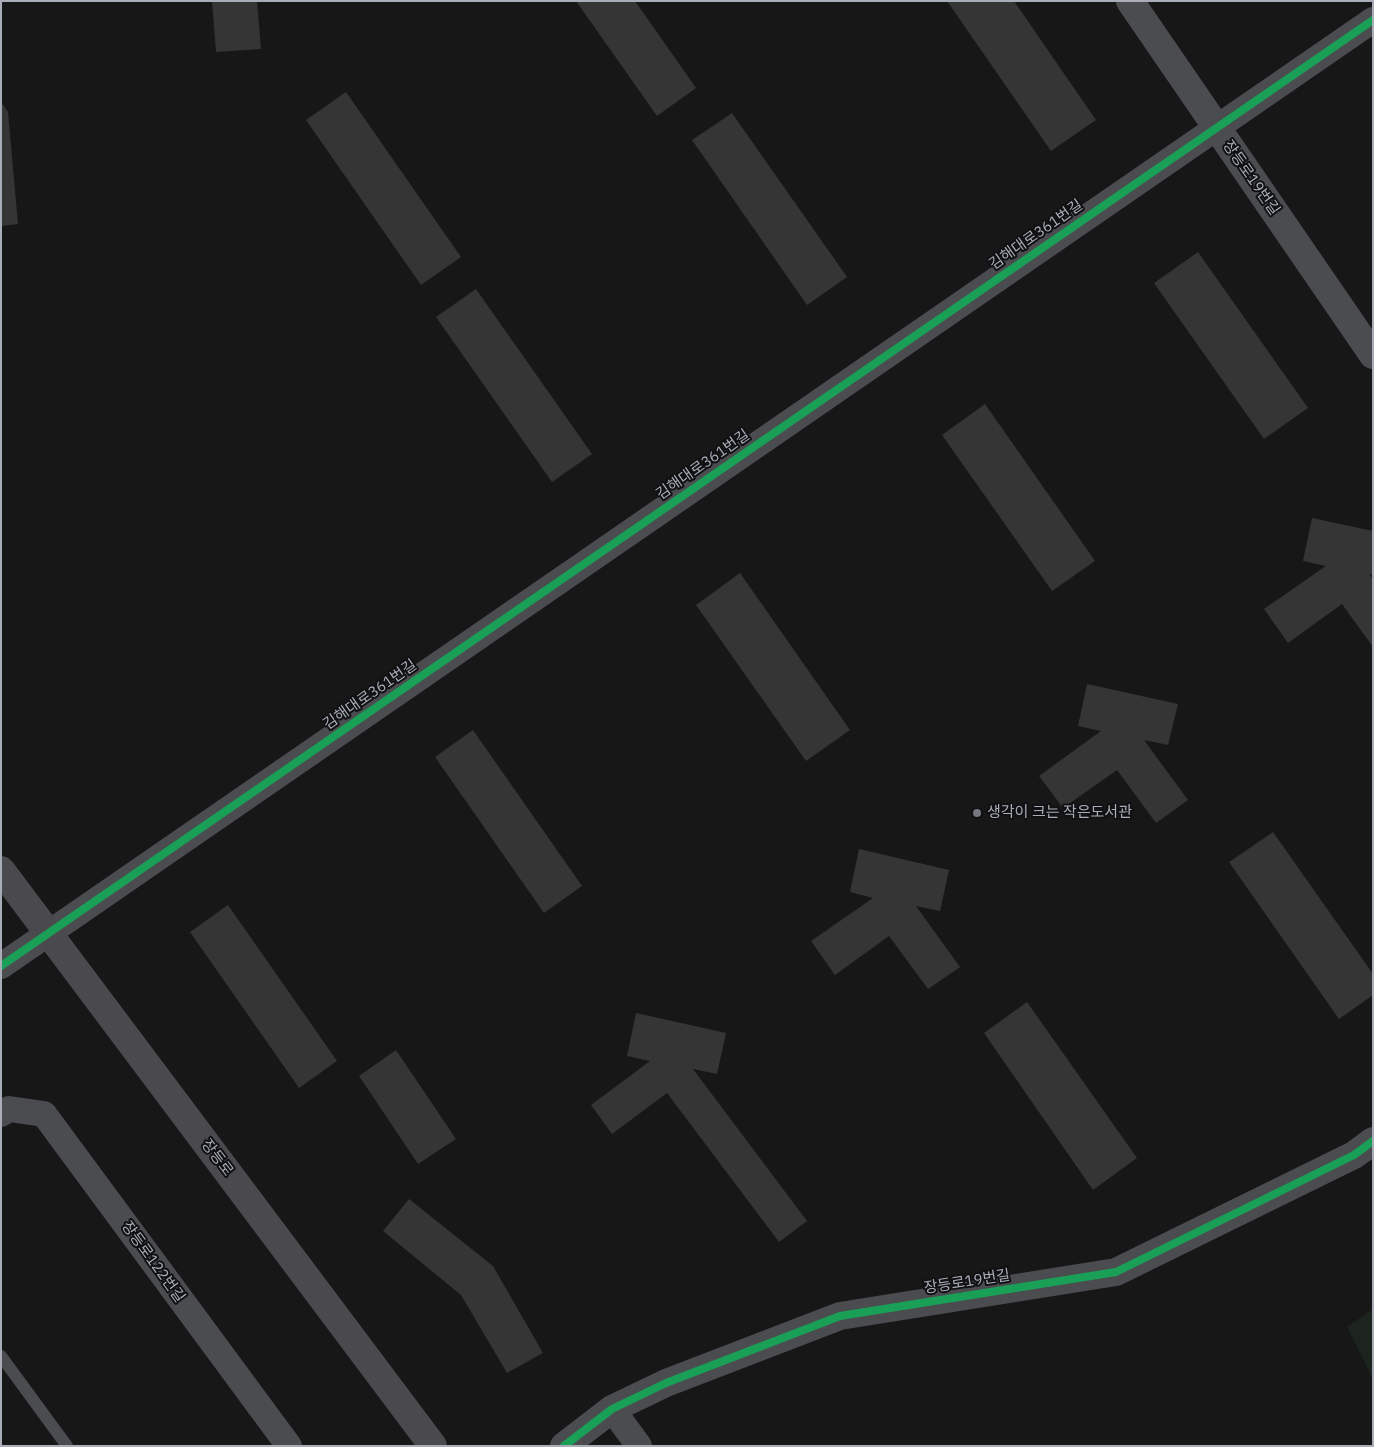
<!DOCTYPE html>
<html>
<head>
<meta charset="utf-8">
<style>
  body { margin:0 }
  #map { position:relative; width:1374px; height:1447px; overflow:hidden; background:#171717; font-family:"IBM Plex Sans",sans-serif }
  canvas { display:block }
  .frame { position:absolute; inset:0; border:2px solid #a8adb8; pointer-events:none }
</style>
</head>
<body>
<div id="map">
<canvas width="1374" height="1447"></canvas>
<div class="frame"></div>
</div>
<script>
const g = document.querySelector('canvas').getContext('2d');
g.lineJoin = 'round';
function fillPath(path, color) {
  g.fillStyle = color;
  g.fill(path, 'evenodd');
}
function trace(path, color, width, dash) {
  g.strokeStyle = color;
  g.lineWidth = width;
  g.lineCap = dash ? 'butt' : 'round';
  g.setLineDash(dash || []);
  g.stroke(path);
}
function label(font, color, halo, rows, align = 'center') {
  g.font = font + ' "IBM Plex Sans","Noto Sans KR",sans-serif';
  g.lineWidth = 4;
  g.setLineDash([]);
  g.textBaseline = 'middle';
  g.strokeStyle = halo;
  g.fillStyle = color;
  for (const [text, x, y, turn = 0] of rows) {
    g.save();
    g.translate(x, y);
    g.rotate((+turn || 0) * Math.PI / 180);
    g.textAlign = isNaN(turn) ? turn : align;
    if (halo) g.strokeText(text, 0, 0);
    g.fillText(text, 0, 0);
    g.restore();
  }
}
fillPath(new Path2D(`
  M1373,1309V1379L1347,1327Z`), '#1d241e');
fillPath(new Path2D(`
  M212,1H257L261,49L216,52Z
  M576,1H635L696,88L657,116Z
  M947,1H1014L1096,120L1051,151Z
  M346,92L461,257L421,285L306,120Z
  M1,102L8,112L18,224L1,226Z
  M732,113L847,277L807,305L692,140Z
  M1198,252L1308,408L1264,439L1154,283Z
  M476,289L592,454L552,482L436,317Z
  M985,404L1095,561L1052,591L942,435Z
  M1312,518L1373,531V575L1369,574L1373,579V647L1342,604L1288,643L1264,609L1326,566L1303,561Z
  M740,573L850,730L806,761L696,605Z
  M1087,684L1178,704L1168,745L1144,740L1188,800L1156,823L1117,770L1063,808L1039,776L1101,731L1078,726Z
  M473,730L582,886L544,913L435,757Z
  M1273,832L1373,974V995L1339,1019L1229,862Z
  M859,849L949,870L940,911L916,906L960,967L928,989L889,936L835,975L811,941L873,898L850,892Z
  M228,905L337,1061L299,1088L190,932Z
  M1027,1002L1137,1158L1093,1190L984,1033Z
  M636,1013L726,1033L717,1074L693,1069L807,1221L779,1242L667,1093L612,1134L591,1105L650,1061L627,1056Z
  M396,1050L456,1139L418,1164L359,1076Z
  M409,1199L493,1266L543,1353L507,1373L461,1295L383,1231Z`), '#353536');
trace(new Path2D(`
  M1,1356L67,1446`), '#4b4c50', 12);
trace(new Path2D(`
  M1,966L1373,20
  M1,1114L9,1109L44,1114L289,1446
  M612,1409L639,1446`), '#4b4c50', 26);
trace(new Path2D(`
  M1130,1L1373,355
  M564,1446L612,1409L666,1383L840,1316L1116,1272L1354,1155L1373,1141`), '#4b4c50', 28);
trace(new Path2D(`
  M1,870L433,1446`), '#4a4a4e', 28);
trace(new Path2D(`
  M1,966L1373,20
  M564,1446L612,1409L666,1383L840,1316L1116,1272L1354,1155L1373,1141`), '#1a9f57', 8);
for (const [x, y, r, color] of [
  [977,813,5,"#757880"]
]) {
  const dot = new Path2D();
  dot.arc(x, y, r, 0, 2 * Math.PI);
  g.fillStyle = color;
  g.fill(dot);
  trace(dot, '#111113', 2);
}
label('15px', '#a8adb8', '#111113', [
  ["장등로19번길",1251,178,55],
  ["김해대로361번길",1036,235,-35],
  ["김해대로361번길",703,465,-35],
  ["김해대로361번길",370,695,-35],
  ["장등로",217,1158,53],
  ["장등로122번길",153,1262,54],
  ["장등로19번길",967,1282,-9]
]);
label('15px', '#a8adb8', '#111113', [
  ["생각이 크는 작은도서관",987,813]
], 'left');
</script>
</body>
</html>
